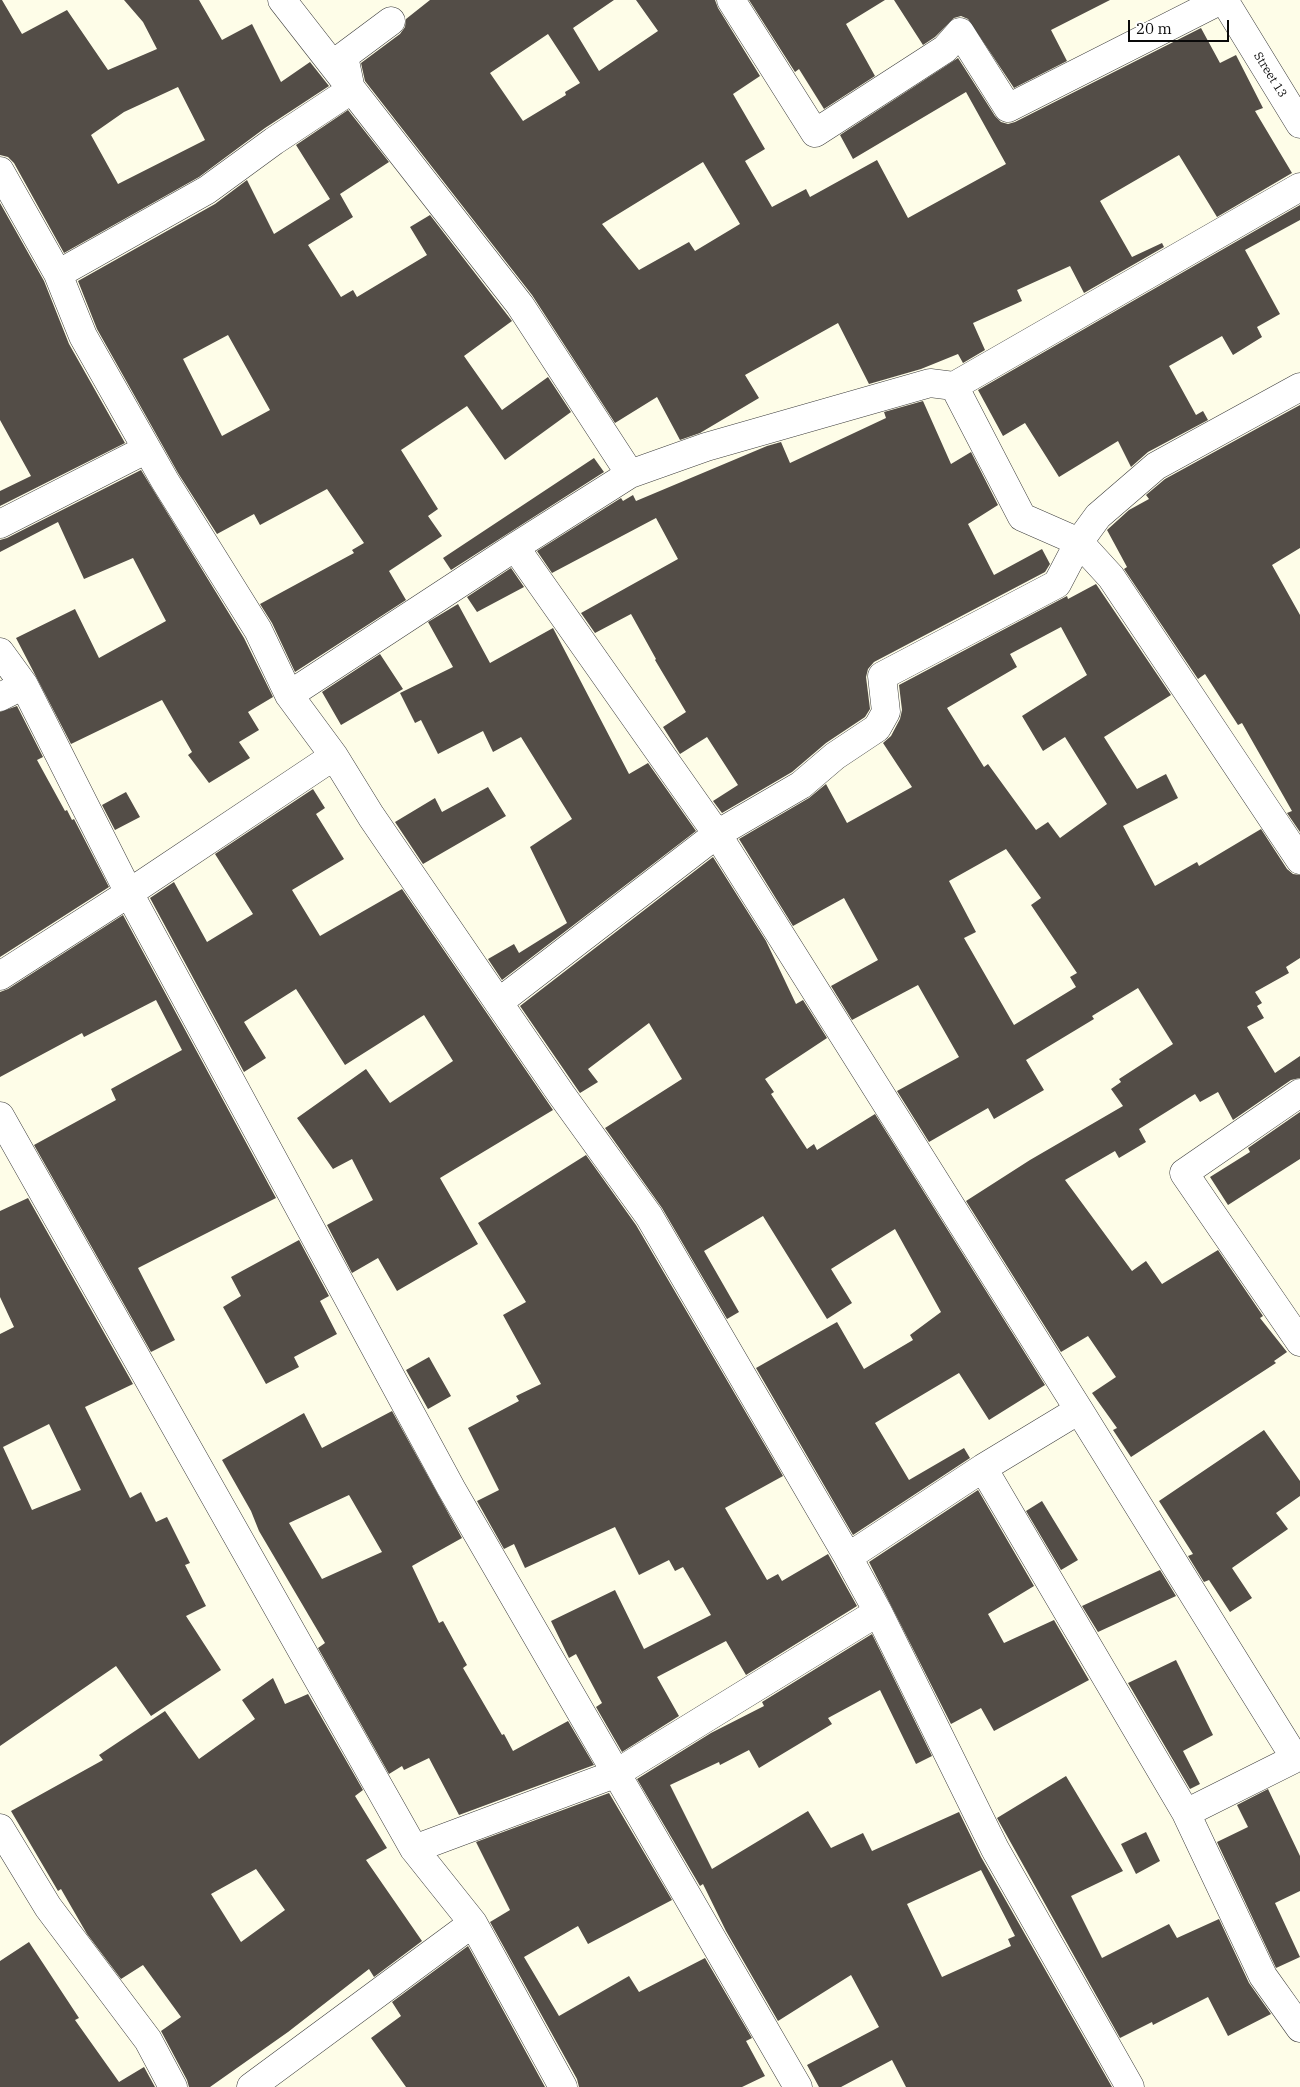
<!DOCTYPE html>
<html>
<head>
<meta charset="utf-8">
<style>
  body { margin:0 }
  #map { position:relative; width:1300px; height:2087px; overflow:hidden; background:#fefde8; font-family:"IBM Plex Serif",serif }
  canvas { display:block }
  .scale { position:absolute; left:1128px; top:20px; width:101px; height:22px; box-sizing:border-box; border:2px solid #0a0a0a; border-top:0; padding-left:6px; font-size:15px; line-height:18px; white-space:nowrap; color:#0a0a0a; -webkit-text-stroke:4px #fff; paint-order:stroke }
</style>
</head>
<body>
<div id="map">
<canvas width="1300" height="2087"></canvas>
<div class="scale">20 m</div>
</div>
<script>
const g = document.querySelector('canvas').getContext('2d');
g.lineJoin = 'round';
function fillPath(path, color) {
  g.fillStyle = color;
  g.fill(path, 'evenodd');
}
function trace(path, color, width, dash) {
  g.strokeStyle = color;
  g.lineWidth = width;
  g.lineCap = dash ? 'butt' : 'round';
  g.setLineDash(dash || []);
  g.stroke(path);
}
function label(font, color, halo, rows, align = 'center') {
  g.font = font + ' "IBM Plex Serif",serif';
  g.lineWidth = 5;
  g.setLineDash([]);
  g.textBaseline = 'middle';
  g.strokeStyle = halo;
  g.fillStyle = color;
  for (const [text, x, y, turn = 0] of rows) {
    g.save();
    g.translate(x, y);
    g.rotate((+turn || 0) * Math.PI / 180);
    g.textAlign = isNaN(turn) ? turn : align;
    if (halo) g.strokeText(text, 0, 0);
    g.fillText(text, 0, 0);
    g.restore();
  }
}
fillPath(new Path2D(`
  M0,0H2L22,34L67,10L108,70L157,49L143,22L124,0H199L222,40L252,24L281,82L310,62L329,86L265,128L199,177L64,253L14,163L8,157L0,155ZM178,87L205,140L118,184L91,135L124,112Z
  M430,0H614L573,28L599,71L658,31L636,0H715L718,8L760,76L733,94L765,149L745,161L772,207L806,189L810,197L877,160L908,218L1006,164L966,92L853,159L840,135L958,58L995,116L1001,122L1008,124L1015,122L1201,28L1220,63L1236,55L1263,108L1255,111L1292,173L1217,217L1179,155L1100,201L1132,257L1162,243L1164,247L1084,293L1070,266L1017,290L1022,301L973,323L985,350L963,363L958,354L921,369L869,384L838,323L745,375L759,398L700,433L680,440L657,397L615,423L532,295L365,81L361,63L400,34L405,27L406,19ZM548,34L580,83L565,92L566,95L523,121L490,73ZM703,162L740,224L695,251L689,242L639,270L602,224Z
  M749,0H885L846,24L875,76L824,109L799,69L795,72Z
  M894,0H1110L1051,30L1067,61L1014,88L968,19L961,16L954,18L935,37L923,45Z
  M348,110L389,162L340,194L353,217L308,245L341,297L353,290L357,297L427,255L410,227L430,215L512,321L464,356L502,410L548,377L571,412L505,460L467,406L401,450L438,509L428,516L442,536L389,571L406,600L295,672L272,623L260,604L354,553L352,550L364,543L327,489L260,525L254,514L217,534L178,473L97,329L78,281L215,204L247,180L274,234L330,199L296,145ZM228,335L270,410L222,436L183,359Z
  M0,203L44,281L69,344L125,443L0,506V491L31,476L0,420Z
  M1300,205V220L1245,250L1280,314L1257,327L1262,337L1233,355L1222,336L1169,366L1196,415L1203,411L1208,420L1148,452L1131,467L1118,441L1059,477L1025,423L1003,436L978,390Z
  M923,401L951,464L971,452L998,505L968,524L994,575L1042,549L1050,564L1045,572L874,662L868,669L866,677L870,709L865,717L826,743L792,772L722,813L713,801L738,785L707,737L680,754L663,727L686,712L655,660L656,659L631,614L595,633L581,613L678,559L656,518L552,573L537,551L621,498L623,501L633,495L636,501L767,446L781,442L790,463L886,418L884,412Z
  M1300,405V548L1272,565L1300,615V832L1287,813L1292,811L1242,723L1238,725L1205,674L1198,679L1124,569L1127,567L1107,530L1129,510L1149,499L1146,495L1165,479Z
  M594,458L604,472L451,570L443,558Z
  M141,470L244,638L273,697L248,712L259,730L239,742L250,758L209,783L188,755L192,752L162,700L71,744L16,638L75,609L99,658L166,621L133,558L84,579L58,522L0,552V540L7,538Z
  M511,568L524,587L477,612L467,597Z
  M1096,584L1171,695L1104,737L1137,789L1166,774L1178,798L1123,826L1155,886L1197,862L1199,866L1261,829L1287,869L1293,874L1300,875V958L1286,967L1289,973L1255,992L1262,1003L1257,1006L1264,1018L1247,1027L1275,1073L1300,1056V1078L1291,1080L1233,1120L1218,1092L1200,1102L1195,1094L1139,1129L1146,1142L1119,1158L1115,1151L1065,1180L1132,1271L1146,1261L1162,1284L1218,1250L1263,1316L1260,1318L1287,1352L1274,1361L1276,1363L1131,1457L1113,1430L1117,1428L1092,1393L1116,1377L1088,1336L1061,1352L966,1201L1030,1160L1123,1106L1111,1089L1121,1082L1119,1079L1173,1044L1138,988L1092,1016L1094,1019L1026,1060L1044,1090L994,1119L988,1108L929,1142L897,1091L959,1057L918,985L852,1020L831,986L878,960L844,898L793,926L739,839L809,798L826,784L847,823L912,787L883,743L891,736L900,719L902,710L899,685L1067,596L1068,599ZM1061,627L1087,675L1022,716L1043,751L1065,737L1107,804L1060,838L1048,822L1036,830L988,764L984,767L947,708L1017,667L1010,654ZM1006,849L1041,898L1031,905L1077,973L1070,977L1076,987L1014,1025L964,938L976,932L949,881Z
  M458,604L490,663L553,628L629,774L648,763L696,831L502,980L488,959L514,944L519,953L567,923L530,847L572,819L521,737L493,752L483,731L438,754L421,720L415,723L400,693L453,667L428,622Z
  M380,654L403,689L341,725L322,692Z
  M17,706L43,757L37,760L65,811L67,810L72,820L74,819L109,887L0,957V712Z
  M488,787L506,816L423,864L395,822L435,798L442,812Z
  M313,789L325,808L316,814L344,859L292,890L320,936L402,889L553,1110L440,1178L478,1244L397,1291L378,1258L352,1273L327,1225L373,1200L352,1159L333,1169L297,1118L366,1069L390,1103L453,1061L424,1015L345,1065L296,989L244,1022L266,1058L244,1072L150,898L174,882L207,942L253,914L215,854Z
  M126,792L140,817L115,830L102,805Z
  M713,857L766,941L796,1004L803,1000L827,1038L765,1079L774,1092L771,1094L807,1149L814,1144L817,1150L875,1114L1045,1385L989,1420L959,1373L875,1423L909,1480L964,1448L970,1458L853,1535L756,1368L837,1322L864,1369L913,1340L910,1335L941,1312L895,1229L831,1269L852,1303L827,1319L763,1216L704,1251L739,1312L727,1319L662,1208L605,1128L682,1079L649,1023L588,1069L598,1082L580,1093L520,1006Z
  M123,915L276,1198L138,1268L175,1340L151,1352L34,1145L116,1100L111,1089L182,1050L156,1000L84,1037L82,1033L0,1077V992L8,989Z
  M1300,1112V1159L1228,1205L1210,1177L1250,1152L1248,1148Z
  M586,1155L636,1225L783,1476L725,1508L767,1580L778,1574L782,1581L828,1554L857,1606L746,1675L726,1641L657,1677L679,1716L622,1752L596,1707L602,1703L576,1654L569,1658L551,1621L615,1590L644,1649L711,1615L683,1567L675,1571L669,1560L639,1575L615,1527L525,1568L514,1544L504,1549L477,1501L499,1490L468,1428L519,1401L516,1396L541,1384L503,1315L526,1302L478,1223Z
  M28,1198L133,1384L85,1407L130,1498L141,1492L156,1522L167,1517L190,1563L185,1565L206,1606L186,1616L221,1670L151,1716L116,1666L0,1746V1334L14,1327L0,1297V1211ZM49,1424L81,1490L32,1510L3,1447Z
  M299,1240L329,1296L320,1301L337,1334L294,1357L299,1367L266,1384L223,1307L241,1296L231,1277Z
  M429,1357L451,1396L428,1409L406,1370Z
  M392,1411L462,1538L412,1566L439,1623L443,1621L467,1665L463,1668L502,1735L504,1734L513,1751L568,1721L594,1765L459,1815L429,1758L404,1770L402,1766L389,1774L318,1648L325,1643L259,1531L251,1511L222,1460L304,1413L322,1448ZM349,1495L382,1552L322,1579L289,1523Z
  M1264,1430L1300,1481V1496L1276,1513L1288,1529L1232,1568L1252,1598L1230,1612L1209,1580L1204,1582L1188,1556L1193,1554L1159,1501Z
  M978,1490L1034,1586L988,1614L1004,1643L1054,1620L1089,1680L994,1731L981,1708L951,1724L869,1562Z
  M1042,1501L1078,1560L1061,1570L1026,1511Z
  M1160,1570L1176,1596L1098,1632L1082,1606Z
  M872,1634L932,1756L916,1764L880,1690L828,1718L832,1724L759,1768L749,1750L720,1765L719,1762L670,1785L712,1869L808,1811L831,1848L863,1833L872,1851L959,1812L981,1857L1112,2087H906L892,2060L841,2087H819L807,2065L879,2027L851,1975L778,2021L726,1931L703,1884L700,1886L637,1779L711,1733L764,1706L762,1702ZM981,1870L1015,1936L1008,1939L1011,1946L942,1977L907,1904Z
  M1176,1660L1213,1735L1183,1751L1200,1784L1190,1789L1128,1683Z
  M273,1678L285,1704L308,1694L363,1790L355,1796L387,1848L366,1860L422,1941L374,1977L369,1969L288,2032L210,2087H189L187,2080L161,2031L181,2017L143,1965L121,1979L87,1934L61,1889L58,1891L11,1811L103,1760L99,1755L165,1711L199,1759L255,1719L242,1700ZM256,1869L285,1910L241,1942L211,1894Z
  M1066,1776L1123,1871L1071,1896L1102,1958L1169,1924L1177,1938L1219,1919L1249,1983L1271,2014L1228,2036L1208,1997L1153,2025L1152,2022L1120,2038L997,1818Z
  M1268,1789L1300,1856V1891L1275,1903L1300,1957L1276,1968L1217,1842L1248,1827L1237,1805Z
  M609,1793L672,1900L588,1944L578,1926L524,1957L559,2016L629,1976L639,1992L705,1958L752,2038L746,2041L765,2076L742,2087H579L577,2079L490,1922L510,1910L476,1842Z
  M1146,1832L1160,1861L1136,1874L1121,1844Z
  M29,1942L79,2018L75,2020L119,2082L144,2067L155,2087H0V1961Z
  M468,1946L545,2087H406L371,2038L401,2016L392,2002Z`), '#534d47');
const minor = new Path2D(`
  M282,0L520,305L630,474
  M731,0L815,133L945,49L960,32L1008,108L1221,0
  M0,171L58,274L83,336L165,481L258,630L289,695L334,756L371,816L561,1094L649,1216L848,1557L878,1612L995,1849L1130,2087
  M58,274L207,190L274,141L351,90L344,56L391,21
  M954,386L1022,517L1079,542L1111,577L1300,860
  M0,524L147,449
  M515,547L717,834L1079,1410L1295,1758
  M0,652L24,685L129,893L451,1488L798,2087
  M289,695L515,547L630,474L706,447L930,383L954,386L1300,187
  M0,697L24,685
  M0,976L129,893L334,756
  M499,1002L717,834L801,785L835,756L877,728L886,712L882,676L1057,584L1079,542L1098,516L1156,466L1300,387
  M1300,1093L1184,1173L1300,1342
  M0,1116L414,1849L473,1923L563,2087
  M983,1468L1186,1813L1263,1976L1300,2028
  M848,1557L983,1468L1079,1410
  M1186,1813L1300,1756
  M0,1828L48,1907L148,2040L173,2087
  M414,1849L615,1774L878,1612
  M251,2087L473,1923`);
const tertiary = new Path2D(`
  M1224,0L1300,124`);
trace(minor, '#3d3d3d', 29);
trace(tertiary, '#3d3d3d', 29);
trace(minor, '#fff', 28);
trace(tertiary, '#fff', 28);
label('12px', '#0a0a0a', '#fff', [
  ["Street 13",1270,75,58]
]);
</script>
</body>
</html>
